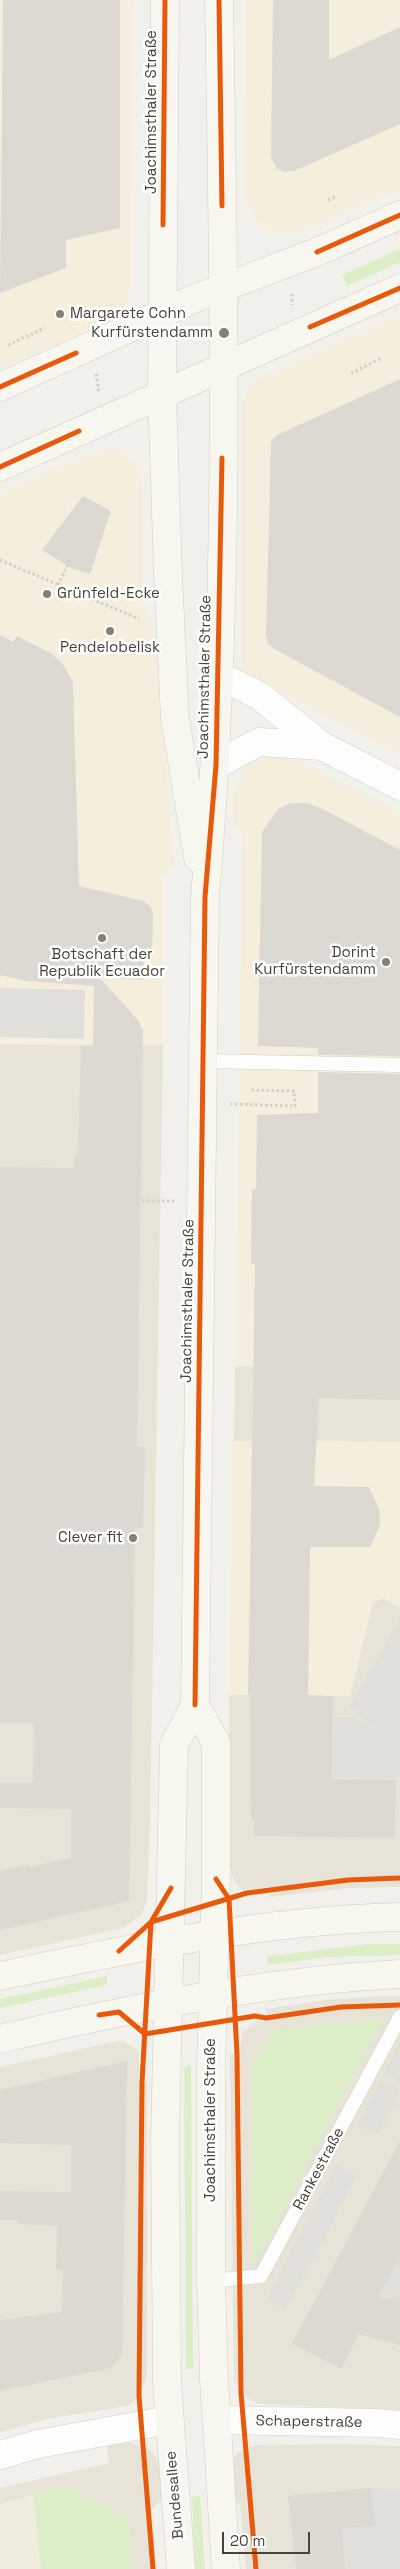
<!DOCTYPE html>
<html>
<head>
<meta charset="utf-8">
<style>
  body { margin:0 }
  #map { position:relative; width:400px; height:2569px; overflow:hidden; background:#f2f0ea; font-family:"Space Grotesk",sans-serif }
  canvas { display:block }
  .scale { position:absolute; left:222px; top:2532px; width:88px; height:22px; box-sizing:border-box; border:2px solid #494335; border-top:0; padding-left:6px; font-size:15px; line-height:18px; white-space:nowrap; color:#494335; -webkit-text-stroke:4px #fff; paint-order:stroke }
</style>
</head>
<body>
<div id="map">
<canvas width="400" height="2569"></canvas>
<div class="scale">20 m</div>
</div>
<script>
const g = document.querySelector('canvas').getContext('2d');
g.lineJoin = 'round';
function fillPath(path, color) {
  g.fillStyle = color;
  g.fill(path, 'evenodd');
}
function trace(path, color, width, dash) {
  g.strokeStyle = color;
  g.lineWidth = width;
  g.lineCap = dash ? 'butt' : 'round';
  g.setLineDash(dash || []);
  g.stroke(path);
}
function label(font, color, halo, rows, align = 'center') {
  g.font = font + ' "Space Grotesk",sans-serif';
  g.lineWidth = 5;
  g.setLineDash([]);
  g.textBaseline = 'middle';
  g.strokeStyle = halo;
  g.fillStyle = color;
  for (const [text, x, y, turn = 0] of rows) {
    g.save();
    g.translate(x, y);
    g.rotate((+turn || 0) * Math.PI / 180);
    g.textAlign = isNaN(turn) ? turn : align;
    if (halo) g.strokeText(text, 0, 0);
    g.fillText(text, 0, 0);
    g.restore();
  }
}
fillPath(new Path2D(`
  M0,1044L163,1045L150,1821L147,1901L142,1914L123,1928L0,1955Z
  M235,1366L400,1369V1442L234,1441Z
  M384,1598L400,1608V1887L348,1888L270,1897L269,1887L244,1890L240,1889L232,1876L230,1865L229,1695L350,1696L373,1602Z
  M381,1996H400V2410L258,2404L245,2397L234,2380L230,2054H240L242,2033L255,2022L266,2021V2009L325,2000Z
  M118,2041L125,2042L139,2051V2082L147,2083V2374L143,2388L136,2399L127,2406L52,2418L0,2432V2067Z
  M129,2442L150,2450L159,2461L164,2497L152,2509L157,2569H0V2488L109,2463L107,2449L109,2445Z
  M343,2444L400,2446V2569H246L240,2505L229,2494L232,2460L237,2453L256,2445Z`), '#e7e3d7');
fillPath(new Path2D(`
  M0,0H133L130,287L127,299L120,311L111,319L0,368Z
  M246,0H400V188L317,225L291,233L268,229L254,218L244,196Z
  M400,315V755L251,675L244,668L242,660V406L246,393L253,383L261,378Z
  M107,449L117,450L132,458L140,474L142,494L143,607L153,623L174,865L162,877L163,1045L0,1044V494L82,457Z
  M279,756L296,760L400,813V1369L235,1366L243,832L233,822V797L241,774L251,765L269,757Z
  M314,1440L400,1442V1608L384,1598L373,1602L350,1696L229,1695L233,1441Z`), '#f6eedc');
fillPath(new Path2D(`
  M66,2486L127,2516L132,2569H0V2504Z`), '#f1eddc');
fillPath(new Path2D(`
  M400,249V262L347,286L342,275Z
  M369,1944H400V1955L332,1957L267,1965V1956Z
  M107,1976V1985L0,2008V1999Z
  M383,2019L252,2267V2064L275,2031L316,2025Z
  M191,2065L193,2369H186L184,2067Z
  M66,2486L127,2516L132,2569H41L33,2494Z
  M200,2496L205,2569H195L192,2497Z`), '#dceec8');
fillPath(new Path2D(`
  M0,988L85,990L84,1039L0,1037Z
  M400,1618V1742L356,1715L357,1712L349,1708Z
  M335,1717H354L400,1743V1774L398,1778L334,1777Z
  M400,2043V2082L384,2074Z
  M381,2080L400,2090V2093L378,2135L357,2125Z
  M336,2165L356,2176L286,2310L267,2299Z
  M400,2257V2302L381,2293Z
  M371,2488L400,2489V2569H345L342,2528L374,2525Z`), '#e1dfda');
fillPath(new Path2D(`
  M3,0H120V228L66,240V268L0,293Z
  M273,0H329V60L400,27V124L294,171L285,172L277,169L271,157Z
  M400,379V717L274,649L268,644L266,637L271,441L277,435Z
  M83,496L111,511L90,574L73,569L42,550Z
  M0,635L13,642L17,636L52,654L62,663L73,682L79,886L143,901L151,907L153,915L152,961H144L143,980L99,977L138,1020L143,1031L137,1447H145L143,1528H135L129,1901L0,1930V1872L29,1864L30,1867L71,1858V1809L0,1808V1783H33L34,1723H0V1167L74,1168V1156L78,1155L81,1046H93L94,986L27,981L0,975Z
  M291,803H307L321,808L400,850V1056L318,1055V1048L258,1046L262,832L279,808Z
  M318,1072L400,1074V1400L319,1398L314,1486L369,1487L379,1509L380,1525L370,1547H310L308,1695L333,1696L332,1779L396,1780L395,1838L254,1836V1819H251L250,1695H248L255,1264H251L252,1189H256L257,1115L318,1113Z
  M127,2061L122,2355L111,2368L0,2391V2320L62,2312L63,2270H56L57,2226L17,2224L18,2220H0V2191L71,2192V2145L0,2143V2090Z
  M400,2141V2257L379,2296L400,2302V2345L359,2334L341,2369L292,2344Z
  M371,2488L375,2526L342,2528L345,2569H296L288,2496Z`), '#dcd9d3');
const lane = new Path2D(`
  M203,1061L400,1065
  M211,2281L261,2276L400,2017`);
const street = new Path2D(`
  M218,675L260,696L322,746L400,786
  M216,765L259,742L322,746
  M218,2420L377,2423L400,2425
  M0,2455L38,2444L169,2420`);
const secondary = new Path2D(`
  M165,0L162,393L168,575L175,718L198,858
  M0,387L198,297L317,252L400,215
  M0,467L400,288
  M195,1705L216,1743V1879L211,2068V2281L214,2379L226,2569
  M0,1976C132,1948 264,1920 400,1917
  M0,2039C132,2008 264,1981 400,1974
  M181,2569L167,2382L165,2139L174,1745L195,1705L205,897C231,599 224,299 219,0`);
trace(lane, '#d0cec8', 15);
trace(street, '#d0cec8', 29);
trace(secondary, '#d2cec1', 29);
trace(new Path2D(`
  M328,200L335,197
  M292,294V305
  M8,345L45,328
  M351,373L382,358
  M96,374L99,393
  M0,560L139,619
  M58,585L70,560
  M230,1104L295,1106L294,1091L251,1090
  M142,1201H174`), '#d2d0ca', 3, [2.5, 2.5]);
trace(lane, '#fdfdfc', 14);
trace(street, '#fdfdfc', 28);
trace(secondary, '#f7f6ef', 28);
trace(new Path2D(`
  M219,0L222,206
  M163,225L165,1
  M317,252L400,215
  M310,327L400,288
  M0,387L76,353
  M0,467L79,431
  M195,1705L205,897L216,765L222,458
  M216,1879L229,1899L237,2054L241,2393L256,2569
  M119,1951L151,1922L247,1893L348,1880L400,1878
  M99,2015L119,2012L145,2034L255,2016L266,2018L341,2007L400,2005
  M153,2569L139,2396L142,2082L151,1922L171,1888`), '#e8590c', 5);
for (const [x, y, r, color] of [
  [60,314,5,"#848074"],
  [224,333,6,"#848074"],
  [47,594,5,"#848074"],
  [110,631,5,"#848074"],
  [102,938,5,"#848074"],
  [386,962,5,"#848074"],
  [133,1538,5,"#848074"]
]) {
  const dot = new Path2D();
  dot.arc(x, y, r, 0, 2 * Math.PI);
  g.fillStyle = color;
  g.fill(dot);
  trace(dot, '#fff', 2);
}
label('15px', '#494335', '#fff', [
  ["Joachimsthaler Straße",152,112,-90],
  ["Joachimsthaler Straße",205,677,-89],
  ["Joachimsthaler Straße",188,1301,-89],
  ["Joachimsthaler Straße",211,2120,-90],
  ["Rankestraße",319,2169,-62],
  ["Schaperstraße",309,2422,1],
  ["Bundesallee",175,2495,-95]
]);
label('15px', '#494335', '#fff', [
  ["Margarete Cohn",70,314,"left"],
  ["Kurfürstendamm",213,333],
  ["Grünfeld-Ecke",57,594,"left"],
  ["Pendelobelisk",110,648,"center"],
  ["Dorint",376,953],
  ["Kurfürstendamm",376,970],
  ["Botschaft der",102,955,"center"],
  ["Republik Ecuador",102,972,"center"],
  ["Clever fit",123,1538]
], 'right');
</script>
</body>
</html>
